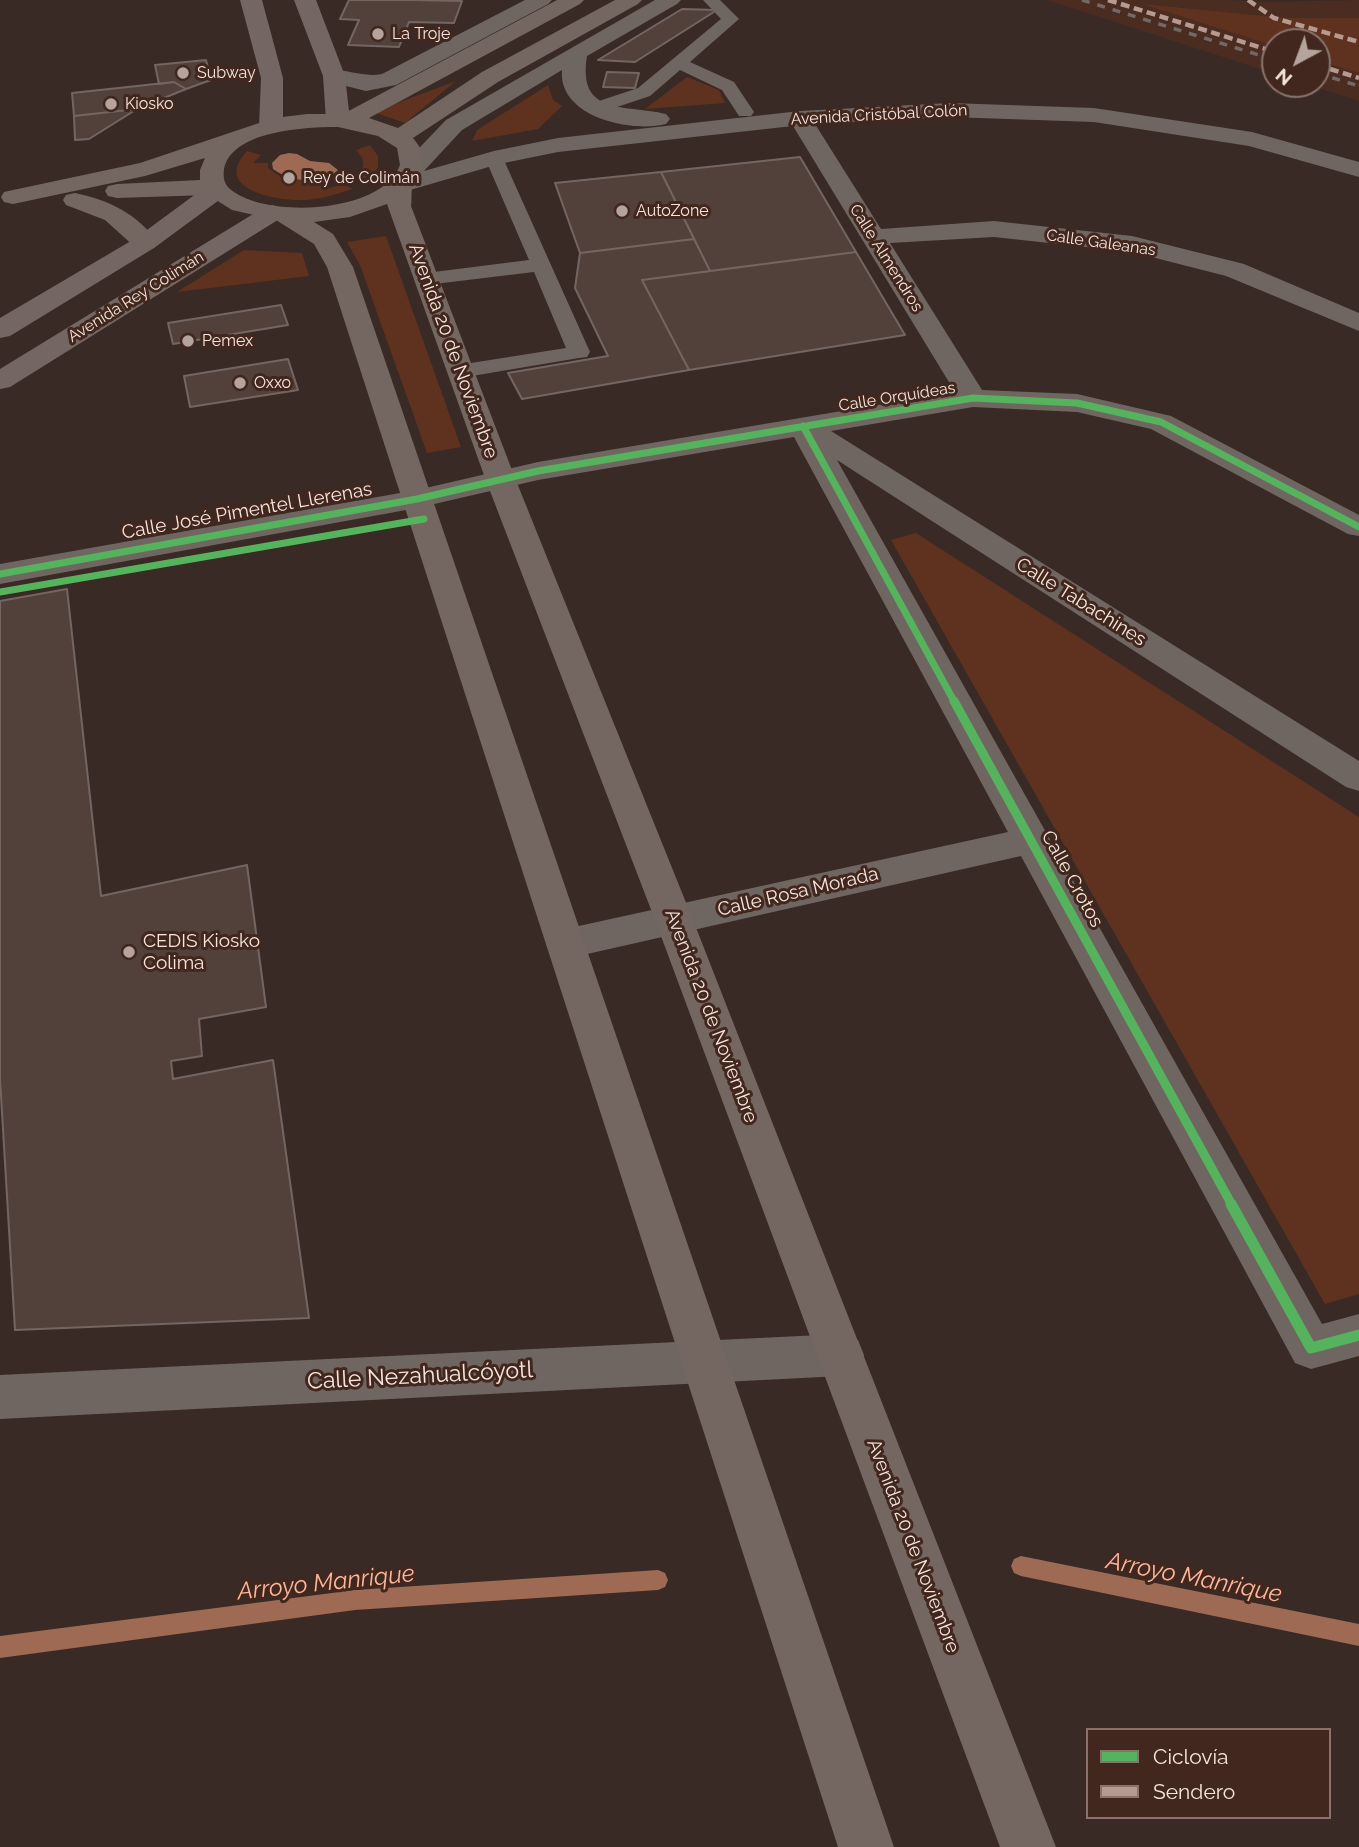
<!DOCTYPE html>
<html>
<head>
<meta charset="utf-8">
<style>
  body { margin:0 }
  #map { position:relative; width:1359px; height:1847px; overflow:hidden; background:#392a25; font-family:Raleway,sans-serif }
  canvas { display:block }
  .legend { position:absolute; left:1086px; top:1728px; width:245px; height:91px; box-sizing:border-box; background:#41271d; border:2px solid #89736a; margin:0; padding:9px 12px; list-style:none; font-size:21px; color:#f6e5de }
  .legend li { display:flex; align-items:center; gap:14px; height:35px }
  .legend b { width:35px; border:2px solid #89736a }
  .north { position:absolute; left:1261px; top:28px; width:70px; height:70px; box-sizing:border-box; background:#41271d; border:2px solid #89736a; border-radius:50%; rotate:221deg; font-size:19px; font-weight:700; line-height:28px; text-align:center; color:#f6e5de }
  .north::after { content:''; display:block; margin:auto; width:24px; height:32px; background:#b4a49d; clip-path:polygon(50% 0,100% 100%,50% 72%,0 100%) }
</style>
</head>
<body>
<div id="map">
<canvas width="1359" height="1847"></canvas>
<ul class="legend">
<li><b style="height:9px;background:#56b35d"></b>Ciclovía</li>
<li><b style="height:9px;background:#b69a8f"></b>Sendero</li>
</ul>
<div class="north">N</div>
</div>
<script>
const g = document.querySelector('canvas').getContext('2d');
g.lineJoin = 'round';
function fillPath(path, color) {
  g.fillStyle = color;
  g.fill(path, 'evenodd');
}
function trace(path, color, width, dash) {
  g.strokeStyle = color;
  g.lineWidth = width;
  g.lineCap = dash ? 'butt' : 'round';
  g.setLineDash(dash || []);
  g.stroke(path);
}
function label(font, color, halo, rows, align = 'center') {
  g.font = font + ' Raleway,sans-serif';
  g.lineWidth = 6;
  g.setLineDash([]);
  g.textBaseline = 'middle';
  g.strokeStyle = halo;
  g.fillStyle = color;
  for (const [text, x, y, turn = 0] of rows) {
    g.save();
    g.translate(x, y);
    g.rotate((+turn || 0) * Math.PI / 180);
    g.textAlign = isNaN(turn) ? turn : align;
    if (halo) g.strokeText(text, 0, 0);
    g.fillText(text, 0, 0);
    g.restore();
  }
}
fillPath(new Path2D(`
  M1047,0H1232L1262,2L1359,0V101L1306,84H1317V42H1275V74Z`), '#4a2c20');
fillPath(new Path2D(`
  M1142,4L1285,18H1359V73L1317,60V42H1275V46Z
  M687,77L719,90L725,103L645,109Z
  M456,81L405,123L373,112Z
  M548,85L553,100L562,106L538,129L472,141L477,130Z
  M370,145L378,156V167L370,179L357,176C366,166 365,159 356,150Z
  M247,151L261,155L253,163H268V168L282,178L320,181L326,189L343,184L353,189C337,194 321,199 305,200C277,201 211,190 247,151Z
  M386,236L461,447L427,453L360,265L347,242Z
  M244,250L302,253L309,276L177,292Z
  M916,533L1359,817V1294L1325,1304L891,540Z`), '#5e321f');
fillPath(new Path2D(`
  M289,153L297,154L310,161L329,163L338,170C322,187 290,181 273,169L272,163L280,155Z`), '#9f6a53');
fillPath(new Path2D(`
  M1021,1556L1359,1624V1646L1021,1576L1014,1573L1011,1566L1014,1559Z
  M658,1570L665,1573L668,1580L665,1587L658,1590L355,1610L0,1658V1636L355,1590Z`), '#9f6a53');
const building = new Path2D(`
  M349,0H413L462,1L454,23L409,22L399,47L348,45L359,20L340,19Z
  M682,9L717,10L635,62L598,60Z
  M206,60L211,80L186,89L174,82L159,84L155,65Z
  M607,72L639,73L635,88L603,87Z
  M174,82L186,89L137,109L74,116L72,93Z
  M137,109L89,139L75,140L74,116Z
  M800,157L856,252L710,271L661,172Z
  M661,172L694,239L580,253L555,183Z
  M694,239L710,271L642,280L689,370L522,399L508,373L608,356L575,288L580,253Z
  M856,252L905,335L689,370L642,280Z
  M281,305L288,325L173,344L168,323Z
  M288,359L298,390L190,407L184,376Z
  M67,589L101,896L247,865L266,1007L199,1019L202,1056L171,1061L173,1079L273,1060L309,1318L15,1330L0,1079V601Z`);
fillPath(building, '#51413a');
trace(building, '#736662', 2);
fillPath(new Path2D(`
  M703,0H720L739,19L690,62L734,82L754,112L751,116H739L722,90L680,70L650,96L602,112H590L587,108L590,104L638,88L721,19Z
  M494,152L503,158L590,352L587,357L579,358L460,378L452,376L449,371L452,366L566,348L534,272L426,285L419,283L416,279L419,275L426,273L529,260L485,158Z`), '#706661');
fillPath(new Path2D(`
  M525,0H552L548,4L396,85L366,91L326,81L323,76L326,71C344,67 360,78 382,74Z
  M655,0H681L677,4L587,56C577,117 626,104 666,114L670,119L666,124C631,133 558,117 562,70L462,130L424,171L494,151L558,138L800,111L950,103L1094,108L1252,132L1359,162V177L1249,146L1094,122L950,117L815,124L881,229L994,221L1132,236L1244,264L1359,313V331L1226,276L1132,252L994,237L890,243L982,390L1077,394L1171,416L1359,515V536L1348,534L1151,429L1077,412L973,407L831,431L1359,761V791L1346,787L837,460L1322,1324L1359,1314V1356L1311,1369L1295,1363L1021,856L565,959L551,954L546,944L551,934L565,929L1008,832L794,437L538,480L417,508L0,584V564L417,490L538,462L955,392L793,126L558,152L499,164L400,193L391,191L388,186L391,181L405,177L399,171L402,166L446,120Z
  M841,1334L858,1340L864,1355L858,1370L841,1376L0,1419V1375Z`), '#706661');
fillPath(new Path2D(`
  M240,0H262L283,78V127L279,132H263L259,127L261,78Z
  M294,0H316L345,76L350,120L346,125H330L326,120L323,76Z
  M217,183L226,185L229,190L226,195L154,248L10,336L0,338V318L136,238L208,185Z
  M272,205L281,208L285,213L281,218L10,387L0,389V369L263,208Z`), '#746763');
fillPath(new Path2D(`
  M557,0H584L580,4L369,118L398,128L482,72L615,0H642L638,4L498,82L413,138C436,166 417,166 412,189C411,194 412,201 411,206L515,478L693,920L1056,1847H1000L655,920L485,478L387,204L350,217L314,222L333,234L353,267L894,1847H838L327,267L314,244L276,220L232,210L208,195L117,198L108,196L105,191L108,186L117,184L200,180V170L205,158L145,176L13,204L4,202L1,197L4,192L13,190L140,163L274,118L307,114H343ZM338,127L378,136L397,148L400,165C382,214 265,219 230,189C224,184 223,177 224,169C232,130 307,127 338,127Z
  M75,193C109,200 138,214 158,243L154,248L145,251L136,248L105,220L66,205L63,200L66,195Z`), '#746660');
trace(new Path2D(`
  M1082,0L1275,60
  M1317,73L1359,86`), '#736865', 3.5, [8, 8]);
trace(new Path2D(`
  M1108,0L1275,52
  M1248,0L1274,18L1359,42
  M1317,65L1359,78`), '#b69a8f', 4.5, [9, 4.5]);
trace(new Path2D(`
  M803,426L955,703
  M0,574L417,499L538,471L973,398L1077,403L1161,422L1359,527
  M0,592L424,519`), '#56b35d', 7);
trace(new Path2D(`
  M954,701L1232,1205`), '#56b35d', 9);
trace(new Path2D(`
  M1231,1204L1311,1348L1359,1335`), '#56b35d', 11);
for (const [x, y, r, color] of [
  [378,34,7,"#b4a49d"],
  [183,73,7,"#b4a49d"],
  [111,104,7,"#b4a49d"],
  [289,178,7,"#b4a49d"],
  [622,211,7,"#b4a49d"],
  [188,341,7,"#b4a49d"],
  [240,383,7,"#b4a49d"],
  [129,952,7,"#b4a49d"]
]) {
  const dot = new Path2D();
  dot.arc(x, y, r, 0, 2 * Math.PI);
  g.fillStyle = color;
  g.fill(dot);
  trace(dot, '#41271d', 2.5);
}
label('16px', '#f6e5de', '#41271d', [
  ["La Troje",392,34],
  ["Subway",197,73],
  ["Kiosko",125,104],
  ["Rey de Colimán",303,178],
  ["AutoZone",636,211],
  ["Pemex",202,341],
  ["Oxxo",254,383]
], 'left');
label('16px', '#f6e5de', '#41271d', [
  ["Avenida Cristóbal Colón",879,115,-3],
  ["Calle Galeanas",1101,243,8],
  ["Calle Almendros",886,258,58],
  ["Avenida Rey Colimán",136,297,-32],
  ["Calle Orquídeas",897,397,-9]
]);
label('19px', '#f6e5de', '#41271d', [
  ["Avenida 20 de Noviembre",453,351,70],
  ["Calle José Pimentel Llerenas",247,511,-10],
  ["Calle Tabachines",1081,602,32],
  ["Calle Crotos",1072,879,61],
  ["Calle Rosa Morada",798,892,-13],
  ["Avenida 20 de Noviembre",711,1016,69],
  ["Avenida 20 de Noviembre",913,1546,69]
]);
label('19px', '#f6e5de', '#41271d', [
  ["CEDIS Kiosko",143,941],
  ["Colima",143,963]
], 'left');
label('23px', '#f6e5de', '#41271d', [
  ["Calle Nezahualcóyotl",420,1376,-3]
]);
label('italic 24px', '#fcb89c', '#41271d', [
  ["Arroyo Manrique",1194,1578,11],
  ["Arroyo Manrique",326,1583,-6]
]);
</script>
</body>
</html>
